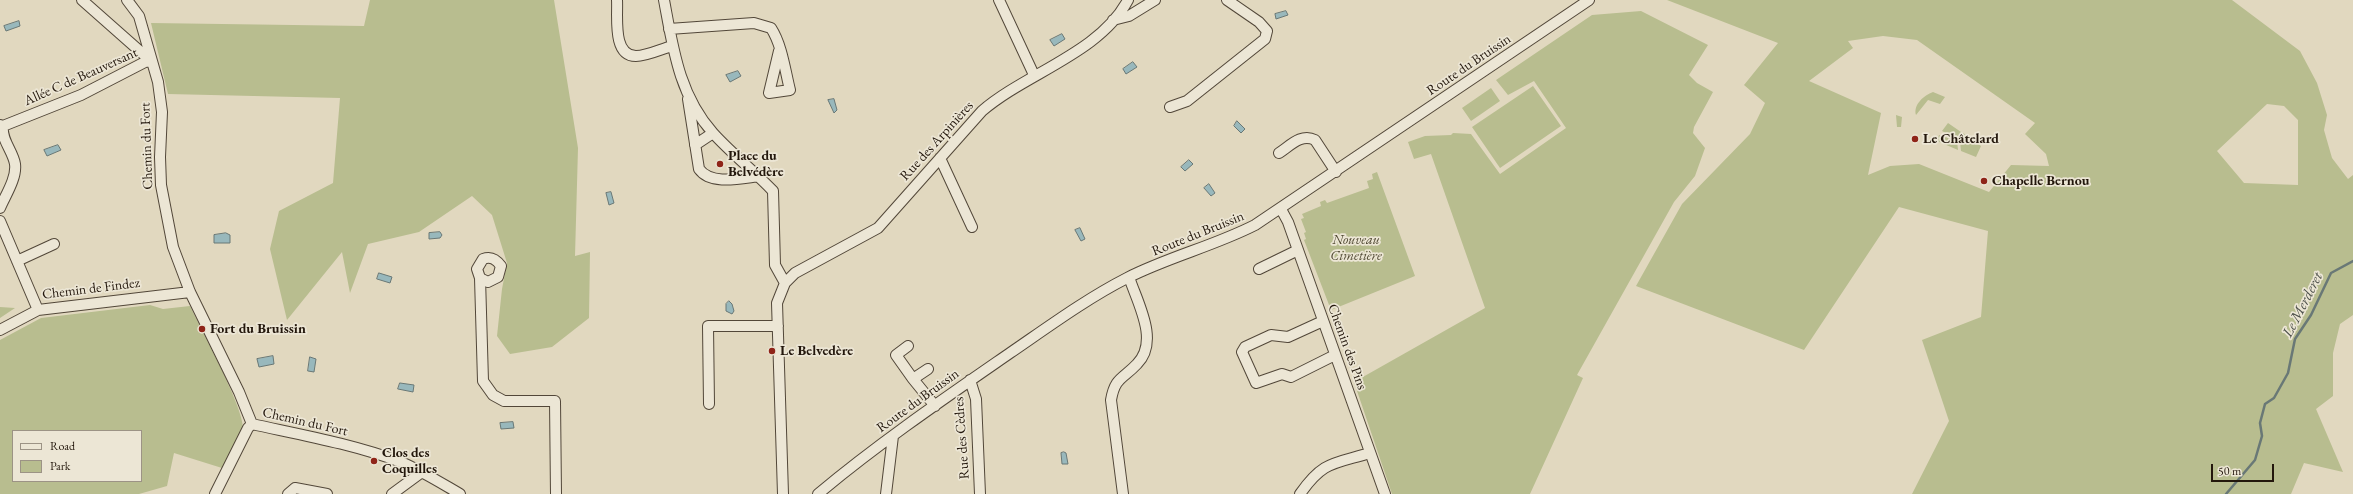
<!DOCTYPE html>
<html>
<head>
<meta charset="utf-8">
<style>
  body { margin:0 }
  #map { position:relative; width:2353px; height:494px; overflow:hidden; background:#e1d8bf; font-family:"EB Garamond",serif }
  canvas { display:block }
  .legend { position:absolute; left:12px; top:430px; width:130px; height:52px; box-sizing:border-box; background:#ece6d5; border:1px solid #9c9385; margin:0; padding:5px 7px; list-style:none; font-size:12px; color:#23170c }
  .legend li { display:flex; align-items:center; gap:8px; height:20px }
  .legend b { width:20px; border:1px solid #9c9385 }
  .scale { position:absolute; left:2211px; top:464px; width:63px; height:18px; box-sizing:border-box; border:2px solid #23170c; border-top:0; padding-left:5px; font-size:12px; line-height:14px; white-space:nowrap; color:#23170c; -webkit-text-stroke:3px #ece6d5; paint-order:stroke }
</style>
</head>
<body>
<div id="map">
<canvas width="2353" height="494"></canvas>
<ul class="legend">
<li><b style="height:5px;background:#ece6d5"></b>Road</li>
<li><b style="height:11px;background:#b8bd8f"></b>Park</li>
</ul>
<div class="scale">50 m</div>
</div>
<script>
const g = document.querySelector('canvas').getContext('2d');
g.lineJoin = 'round';
function fillPath(path, color) {
  g.fillStyle = color;
  g.fill(path, 'evenodd');
}
function trace(path, color, width, dash) {
  g.strokeStyle = color;
  g.lineWidth = width;
  g.lineCap = dash ? 'butt' : 'round';
  g.setLineDash(dash || []);
  g.stroke(path);
}
function label(font, color, halo, rows, align = 'center') {
  g.font = font + ' "EB Garamond",serif';
  g.lineWidth = 3.5;
  g.setLineDash([]);
  g.textBaseline = 'middle';
  g.strokeStyle = halo;
  g.fillStyle = color;
  for (const [text, x, y, turn = 0] of rows) {
    g.save();
    g.translate(x, y);
    g.rotate((+turn || 0) * Math.PI / 180);
    g.textAlign = isNaN(turn) ? turn : align;
    if (halo) g.strokeText(text, 0, 0);
    g.fillText(text, 0, 0);
    g.restore();
  }
}
fillPath(new Path2D(`
  M370,0H554L578,148L575,256L590,252L589,318L552,347L510,354L497,336L502,289L507,263L492,215L472,196L419,232L368,244L350,293L342,252L287,320L270,249L279,211L333,183L340,98L168,94L151,23L364,26Z
  M1667,0H2232L2300,51L2317,83L2327,115L2324,130L2332,158L2348,179L2353,175V315L2340,324L2333,353V396L2316,409L2343,472L2304,463L2291,494H1912L1949,421L1922,340L1981,317L1988,231L1899,207L1804,350L1636,286L1682,204L1750,134L1765,103L1744,85L1778,43ZM1883,36L1917,40L2035,123L2025,134L2046,154L2049,166L2011,165L1989,192L1919,164L1890,166L1868,175L1881,113L1809,81L1853,48L1848,41ZM2267,104L2284,106L2298,120V185L2244,183L2217,151Z
  M1641,11L1708,45L1689,75L1697,83L1713,92L1694,127L1693,133L1705,148L1695,176L1674,202L1577,375L1583,378L1530,494H1392L1354,382L1485,308L1431,154L1414,159L1408,142L1425,136L1451,135L1453,133L1471,134L1500,174L1566,128L1534,81L1508,95L1496,80L1592,15Z
  M1533,86L1561,126L1500,168L1472,127Z
  M1491,88L1500,101L1471,121L1462,108Z
  M1933,92L1945,97L1940,104L1928,100L1916,115C1913,105 1924,95 1933,92Z
  M1896,115L1902,117L1901,127H1897Z
  M1948,123L1961,132L1959,137L1956,138L1942,131Z
  M1963,133L1981,146L1976,157L1961,151L1960,141Z
  M1939,135L1957,141L1958,150L1937,141Z
  M1377,172L1415,276L1331,310L1304,240L1306,239L1304,233L1306,232L1301,219L1304,218L1302,214L1321,206L1320,202L1325,200L1327,203L1369,188L1367,181L1373,179L1372,174Z
  M150,305L163,309L190,306C202,331 242,404 243,427C243,436 227,459 222,468L174,453L167,486L139,494H0V340L41,318ZM13,431H141V481H13Z
  M0,307L15,308L0,318Z`), '#b8bd8f');
const water = new Path2D(`
  M1286,11L1288,15L1276,19L1275,14Z
  M19,21L20,26L6,31L4,26Z
  M1062,34L1065,39L1054,46L1050,40Z
  M1133,62L1137,67L1126,74L1123,69Z
  M738,71L741,76L730,82L726,75Z
  M834,99L837,110L834,113L828,100Z
  M1237,121L1245,129L1241,133L1234,126Z
  M58,145L61,150L47,156L44,150Z
  M1189,160L1193,164L1185,171L1181,167Z
  M1209,184L1215,193L1211,196L1204,188Z
  M611,192L614,203L609,205L606,193Z
  M1080,228L1085,239L1081,241L1075,230Z
  M440,232L442,235L440,238L429,239V233Z
  M226,233L230,235V243H214V235Z
  M379,273L392,277L390,283L377,279Z
  M729,301L732,304L734,311L732,314L726,311V304Z
  M273,356L274,364L259,367L257,359Z
  M310,357L316,359L314,372L308,371Z
  M400,383L414,385L413,392L398,389Z
  M513,422L514,428L501,429L500,423Z
  M1064,452L1066,453L1068,464H1062L1061,453Z`);
fillPath(water, '#98b8bc');
trace(water, '#697876', 1);
trace(new Path2D(`
  M2226,494L2255,460L2262,436L2260,423L2265,404L2274,398L2288,373L2295,339L2311,315L2331,273L2353,261`), '#697876', 2.5);
const minor = new Path2D(`
  M82,0L151,61
  M127,0L139,16L158,82L162,112L160,157L161,185L173,247L190,292L239,392L252,424
  M617,0C618,16 612,56 636,56C647,56 661,49 672,46
  M664,0C673,48 679,95 713,133C732,154 754,171 773,191L775,265L785,283
  M999,0L1034,75
  M1113,20L1129,16L1155,0
  M669,29L754,23L771,28C782,45 785,70 790,90L769,93L779,51
  M688,99L699,169C711,186 742,178 760,176
  M1170,107L1187,101L1265,39L1267,31L1259,22L1227,0
  M0,125L3,126L81,95L145,62L151,61
  M695,145L713,133
  M1279,153C1290,146 1301,133 1315,140L1336,172
  M940,158L972,227
  M0,208C5,196 17,178 15,164C13,151 1,140 3,126
  M1281,209L1288,222L1385,494
  M0,221L38,310
  M17,261L54,244
  M1259,269L1298,250
  M480,278L488,282L498,277L501,266C496,259 491,256 483,259L477,269L480,278L483,381L493,395L504,401H555L556,494
  M1323,321L1288,337L1271,335L1245,347L1242,352L1256,383L1282,374L1291,377L1335,355
  M0,330L38,310L190,292
  M908,346L896,355L913,379
  M928,369L913,379L935,406
  M970,380L976,399L980,494
  M709,404L708,326H778
  M252,424C302,435 353,444 401,462C422,471 441,483 460,494
  M215,494L248,428L252,424
  M288,494L295,488L327,494
  M392,494L422,472
  M783,494L777,303L785,283L795,273L878,228L982,111C1026,73 1100,53 1128,0
  M818,494C879,443 945,398 1010,353C1048,327 1086,299 1127,278C1168,257 1214,246 1255,225L1589,0
  M886,494L893,436
  M1123,494L1111,400C1115,377 1123,379 1137,364C1160,341 1137,302 1129,277
  M1300,494C1323,461 1333,464 1370,453`);
trace(minor, '#524739', 12);
trace(minor, '#ece6d5', 10);
for (const [x, y, r, color] of [
  [1915,139,4,"#8f2418"],
  [720,164,4,"#8f2418"],
  [1984,181,4,"#8f2418"],
  [202,329,4,"#8f2418"],
  [772,351,4,"#8f2418"],
  [374,461,4,"#8f2418"]
]) {
  const dot = new Path2D();
  dot.arc(x, y, r, 0, 2 * Math.PI);
  g.fillStyle = color;
  g.fill(dot);
  trace(dot, '#ece6d5', 1.5);
}
label('14px', '#23170c', '#ece6d5', [
  ["Route du Bruissin",1469,65,-34],
  ["Allée C de Beauversant",81,77,-24],
  ["Rue des Arpinières",937,141,-48],
  ["Chemin du Fort",147,146,-92],
  ["Route du Bruissin",1198,234,-22],
  ["Chemin de Findez",91,289,-7],
  ["Chemin des Pins",1347,347,70],
  ["Route du Bruissin",918,401,-36],
  ["Chemin du Fort",305,422,13],
  ["Rue des Cèdres",962,438,-94]
]);
label('bold 14px', '#23170c', '#ece6d5', [
  ["Le Châtelard",1923,139],
  ["Place du",728,156],
  ["Belvédère",728,172],
  ["Chapelle Bernou",1992,181],
  ["Fort du Bruissin",210,329],
  ["Le Belvedère",780,351],
  ["Clos des",382,453],
  ["Coquilles",382,469]
], 'left');
label('italic 14px', '#504933', '#ece6d5', [
  ["Nouveau",1356,240],
  ["Cimetière",1356,256]
]);
label('italic 15px', '#4c4f4a', '#ece6d5', [
  ["Le Merderet",2303,305,-63]
]);
</script>
</body>
</html>
